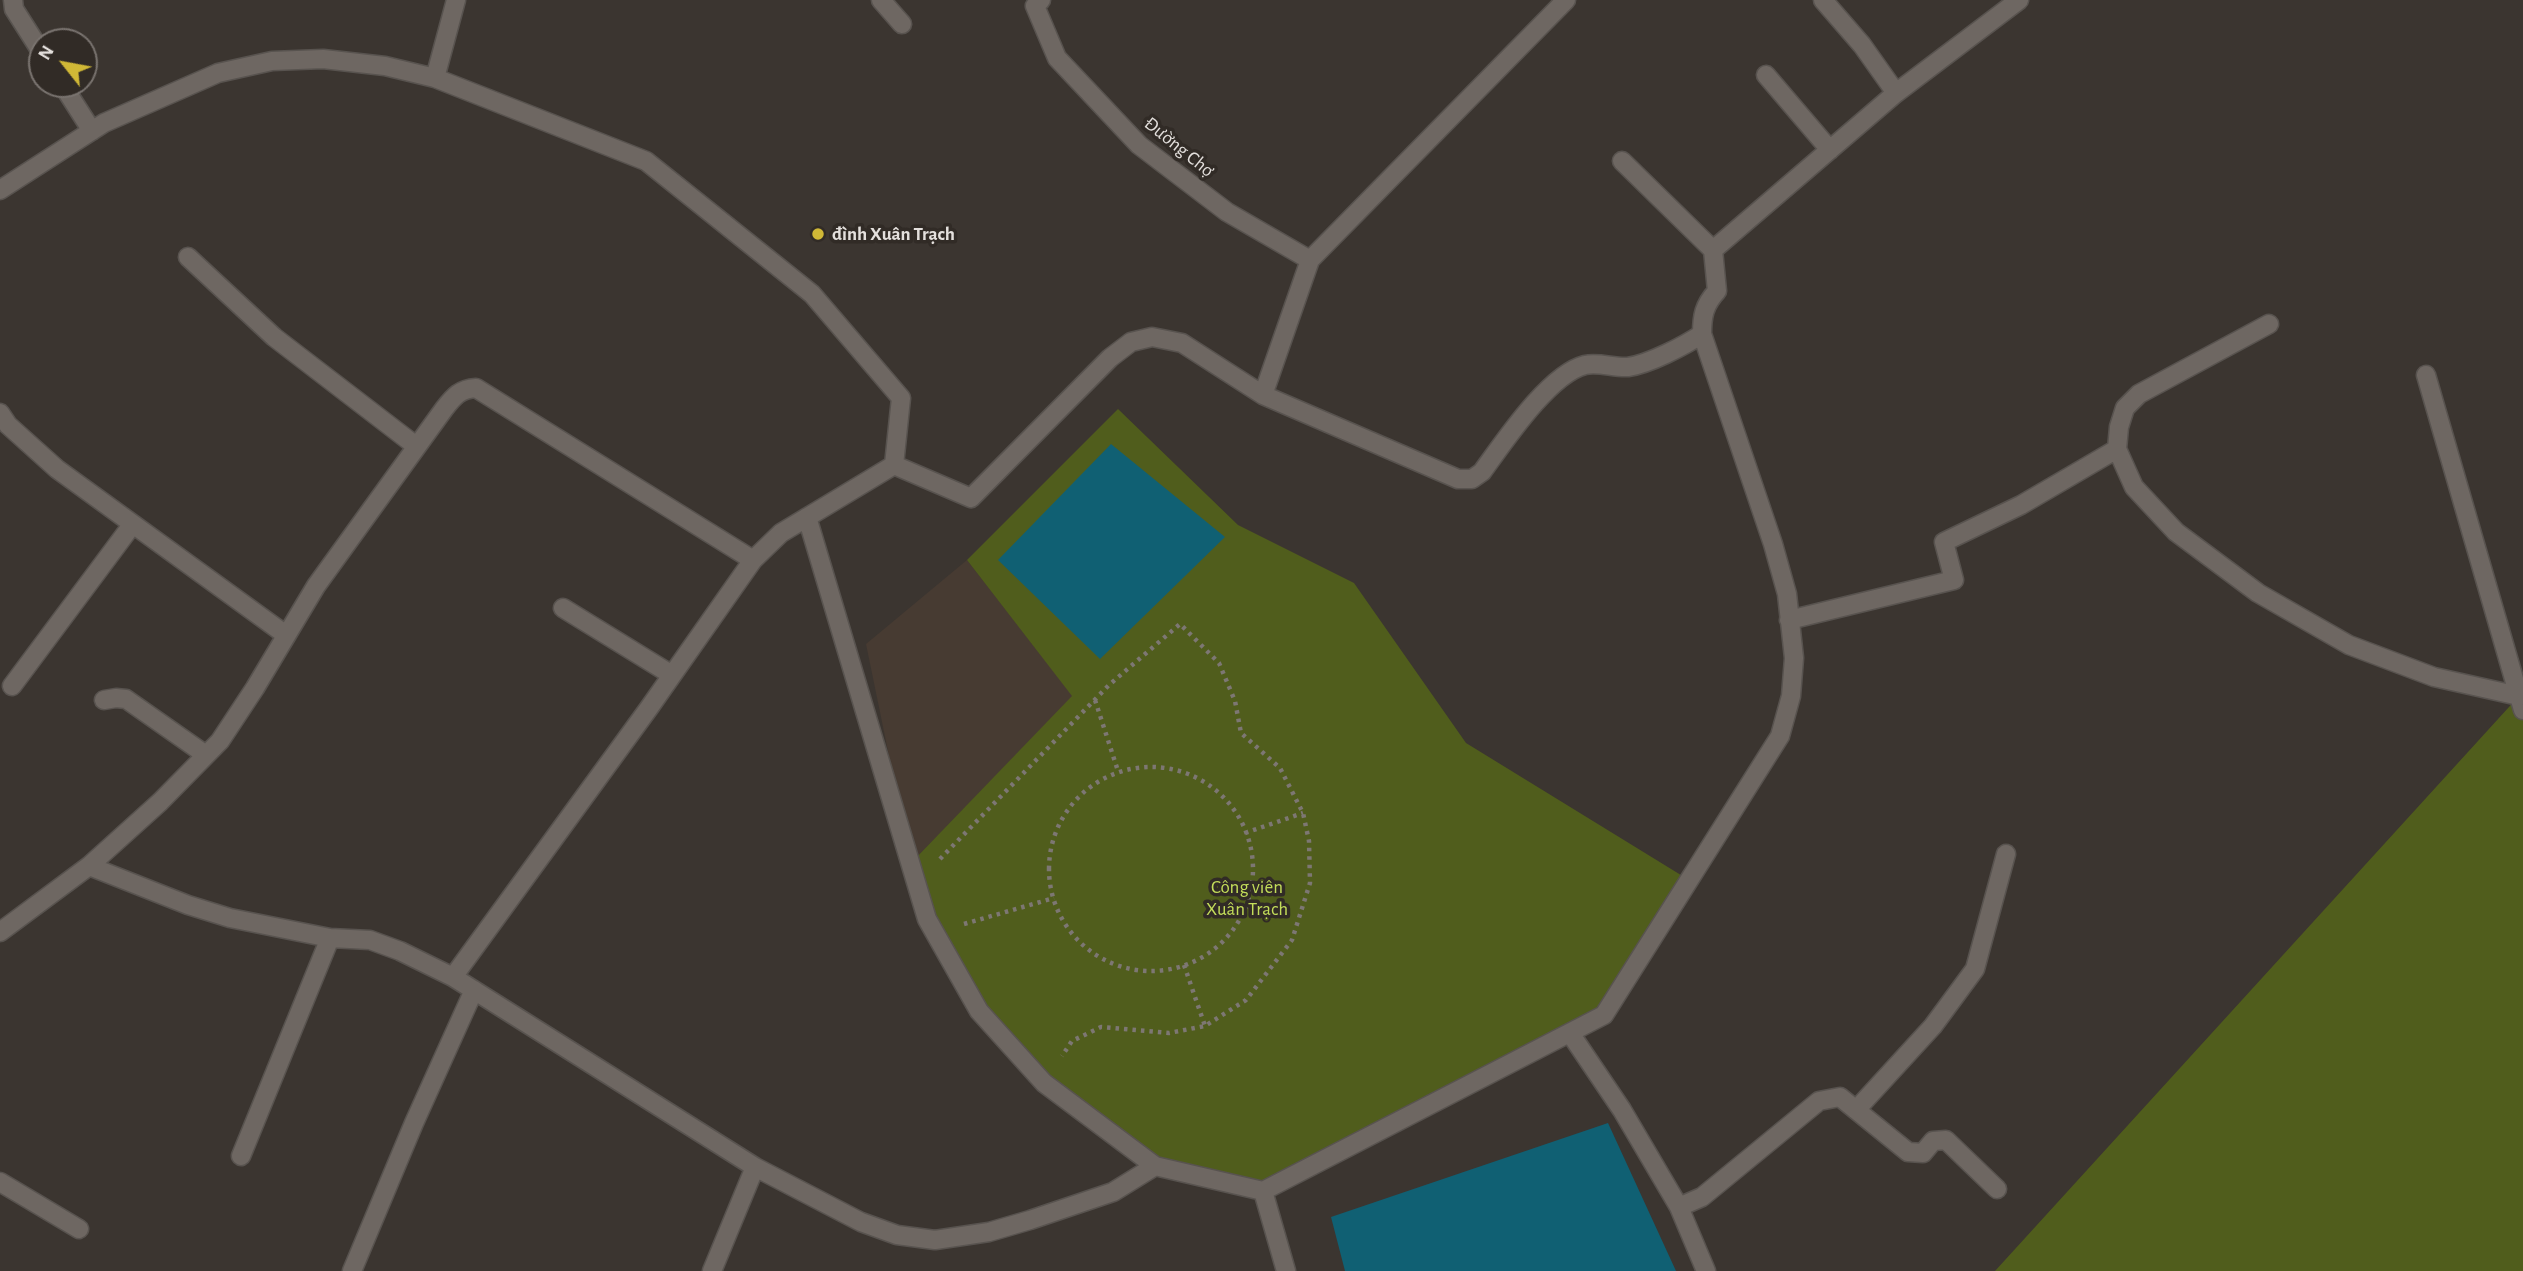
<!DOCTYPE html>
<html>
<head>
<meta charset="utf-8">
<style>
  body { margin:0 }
  #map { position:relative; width:2523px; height:1271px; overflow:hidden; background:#3b3530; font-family:"Alegreya Sans",sans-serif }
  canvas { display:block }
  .north { position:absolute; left:28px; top:28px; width:70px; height:70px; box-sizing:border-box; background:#312b26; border:2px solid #79736f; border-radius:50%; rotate:301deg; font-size:19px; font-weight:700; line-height:28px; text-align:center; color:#e4e0dd }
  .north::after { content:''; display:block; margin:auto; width:24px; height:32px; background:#d0b836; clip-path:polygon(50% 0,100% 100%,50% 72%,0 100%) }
</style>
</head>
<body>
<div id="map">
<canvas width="2523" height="1271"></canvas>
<div class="north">N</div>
</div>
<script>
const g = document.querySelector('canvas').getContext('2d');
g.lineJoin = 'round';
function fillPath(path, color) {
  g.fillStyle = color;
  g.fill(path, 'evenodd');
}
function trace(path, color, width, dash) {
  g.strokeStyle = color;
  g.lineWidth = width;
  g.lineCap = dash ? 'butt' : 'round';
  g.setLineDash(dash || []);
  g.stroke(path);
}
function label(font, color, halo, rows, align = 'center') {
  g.font = font + ' "Alegreya Sans",sans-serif';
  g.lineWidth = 7;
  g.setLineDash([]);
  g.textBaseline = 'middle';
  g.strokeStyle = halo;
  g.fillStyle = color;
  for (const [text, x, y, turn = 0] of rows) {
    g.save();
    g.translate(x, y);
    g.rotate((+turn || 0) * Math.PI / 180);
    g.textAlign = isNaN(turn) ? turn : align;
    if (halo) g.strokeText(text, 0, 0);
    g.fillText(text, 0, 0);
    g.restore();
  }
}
fillPath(new Path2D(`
  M967,560L1073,696L911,863L866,644Z`), '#473b32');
fillPath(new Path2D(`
  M1118,409L1238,525L1354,583L1466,743L1689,880L1604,1015L1263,1191L1155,1166L1044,1083L979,1011L927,919L911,863L1072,696L967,560Z
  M2519,696L2523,710V1271H1995Z`), '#505d1c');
fillPath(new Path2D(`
  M1111,444L1225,537L1100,659L998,560Z
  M1608,1123L1676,1271H1345L1331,1217Z`), '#106073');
const minor = new Path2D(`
  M13,0L14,9L42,53
  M881,0L902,24
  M1041,0L1035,6L1057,58L1139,145L1227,212L1310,260
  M1823,0L1862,45L1896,93
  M1766,75L1830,150
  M435,78L456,0
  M62,84L92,131
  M1622,161L1713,250
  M0,190L104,123L218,73L272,61L323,59L385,66L435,78L646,161L812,294L901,398L894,465
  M188,257L274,337L416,446
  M2269,324L2139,394L2125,408L2119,427L2117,449L2134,487L2176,532L2258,593L2349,645L2434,677L2519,696
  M2426,375L2523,710
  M1263,395L1310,260L1566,0
  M0,413L8,425L57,469L286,635
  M894,465L971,498L1110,358L1131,342L1152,337L1182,343L1263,395L1458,479H1472L1482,472C1504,442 1549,374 1585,365C1599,362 1614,368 1628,367C1649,364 1684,346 1702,334
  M807,517L927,919L979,1011L1044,1083L1155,1166L1263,1191L1286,1271
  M563,608L672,675
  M1789,620L1954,580L1944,542L2021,505L2117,449
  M12,686L132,525
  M104,700L116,698L126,699L206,755
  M89,866L188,905L230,918L330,938L370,940L400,951L453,977L755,1167L861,1222L897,1235L935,1240L989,1232L1030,1220L1113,1192L1155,1166
  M0,932L89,866L160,802L220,741L255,688L316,586L444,409C454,396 460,389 476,388L753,560
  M453,977L649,708L753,560L781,533L894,465
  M1570,1033L1622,1110L1679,1207L1706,1271
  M1856,1110L1933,1026L1975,969L2006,854
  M241,1156L330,938
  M0,1182L79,1229
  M1263,1191L1604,1015L1780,736L1791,696L1794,658L1787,594L1773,544L1702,334C1702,316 1704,305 1717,291L1713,250L1896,93L2019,0
  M1679,1207L1702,1197L1819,1101L1840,1097L1908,1152L1923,1153L1933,1141L1946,1140L1997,1189
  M352,1271L414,1123L474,990
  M712,1271L755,1167`);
trace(minor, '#58534f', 21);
trace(new Path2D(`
  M1095,700L1118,771
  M1049 869a102 102 0 1 1 204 0a102 102 0 1 1-204 0Z
  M1245,833L1303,813
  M940,859L1109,685L1180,624L1219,663L1235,701L1241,733L1280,768L1303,813L1309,841L1310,883L1292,940L1246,1000L1205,1026L1169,1033L1101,1027L1072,1041L1062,1056
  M964,924L1054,898
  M1184,965L1205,1026`), '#7d7773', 4.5, [3.5, 5]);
trace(minor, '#6e6762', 18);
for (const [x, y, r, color] of [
  [818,234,7,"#d0b836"]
]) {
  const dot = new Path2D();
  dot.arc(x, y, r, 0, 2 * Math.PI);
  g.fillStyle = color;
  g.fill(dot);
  trace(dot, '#312b26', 2.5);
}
label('19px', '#e4e0dd', '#312b26', [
  ["Đường Chợ",1179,147,39]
]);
label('bold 19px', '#e4e0dd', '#312b26', [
  ["đình Xuân Trạch",832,234]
], 'left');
label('19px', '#c3dd5a', '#312b26', [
  ["Công viên",1247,887],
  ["Xuân Trạch",1247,909]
]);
</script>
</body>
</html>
